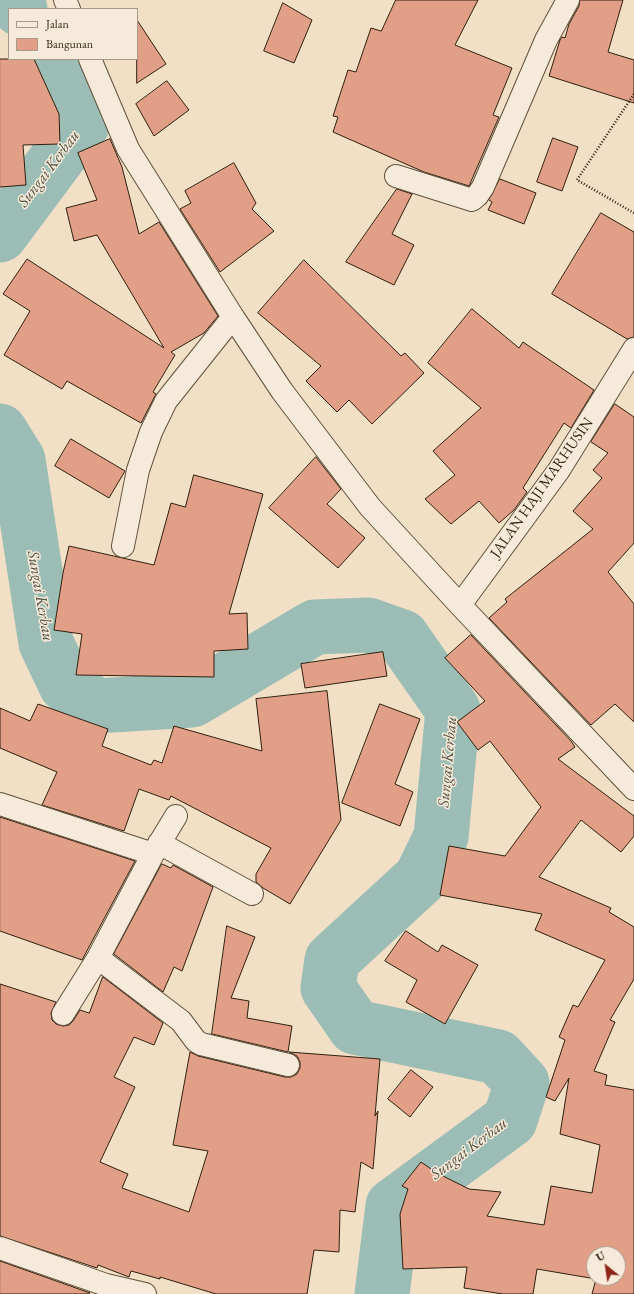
<!DOCTYPE html>
<html>
<head>
<meta charset="utf-8">
<style>
  body { margin:0 }
  #map { position:relative; width:634px; height:1294px; overflow:hidden; background:#f1e0c6; font-family:"EB Garamond",serif }
  canvas { display:block }
  .legend { position:absolute; left:8px; top:8px; width:130px; height:52px; box-sizing:border-box; background:#f6ebda; border:1px solid #a69988; margin:0; padding:5px 7px; list-style:none; font-size:12px; color:#2f1f0d }
  .legend li { display:flex; align-items:center; gap:8px; height:20px }
  .legend b { width:20px; border:1px solid #a69988 }
  .north { position:absolute; left:586px; top:1246px; width:40px; height:40px; box-sizing:border-box; background:#f6ebda; border:1px solid #a69988; border-radius:50%; rotate:330deg; font-size:11px; font-weight:700; line-height:16px; text-align:center; color:#2f1f0d }
  .north::after { content:''; display:block; margin:auto; width:14px; height:18px; background:#8f2418; clip-path:polygon(50% 0,100% 100%,50% 72%,0 100%) }
</style>
</head>
<body>
<div id="map">
<canvas width="634" height="1294"></canvas>
<ul class="legend">
<li><b style="height:5px;background:#f6ebda"></b>Jalan</li>
<li><b style="height:11px;background:#e29f88"></b>Bangunan</li>
</ul>
<div class="north">U</div>
</div>
<script>
const g = document.querySelector('canvas').getContext('2d');
g.lineJoin = 'round';
function trace(path, color, width, dash) {
  g.strokeStyle = color;
  g.lineWidth = width;
  g.lineCap = dash ? 'butt' : 'round';
  g.setLineDash(dash || []);
  g.stroke(path);
}
function fillPath(path, color) {
  g.fillStyle = color;
  g.fill(path, 'evenodd');
}
function label(font, color, halo, rows, align = 'center') {
  g.font = font + ' "EB Garamond",serif';
  g.lineWidth = 3;
  g.setLineDash([]);
  g.textBaseline = 'middle';
  g.strokeStyle = halo;
  g.fillStyle = color;
  for (const [text, x, y, turn = 0] of rows) {
    g.save();
    g.translate(x, y);
    g.rotate((+turn || 0) * Math.PI / 180);
    g.textAlign = isNaN(turn) ? turn : align;
    if (halo) g.strokeText(text, 0, 0);
    g.fillText(text, 0, 0);
    g.restore();
  }
}
trace(new Path2D(`
  M15,0L20,9
  M0,235L82,125L46,59
  M0,431L18,460L46,643L66,685L97,706L192,700L315,627L368,625L402,637L453,710L441,837L421,878L332,960L328,988L355,1027L498,1057L522,1083L510,1120L393,1206L382,1294`), '#9bbdb6', 55);
const building = new Path2D(`
  M396,0H478L455,45L512,68L493,115L499,117L469,186L424,172L333,132L338,117L333,116L348,70L356,72L371,28L381,31Z
  M580,0H623L608,52L634,60V103L549,76L560,40L562,37L565,38L569,24L579,6Z
  M283,3L312,20L294,63L264,51Z
  M137,20L166,64L137,83Z
  M0,59H34L59,114L60,144L23,145L26,185L0,187Z
  M167,81L189,110L154,136L136,104Z
  M553,138L578,147L562,191L537,182Z
  M110,139L122,167L139,234L159,222L218,316L204,333L171,352L175,355L153,392L156,394L141,423L67,381L62,389L4,355L30,311L3,294L27,259L164,348L97,235L74,241L66,208L97,200L78,153Z
  M234,163L256,203L252,209L274,231L220,272L180,209L191,203L185,191Z
  M500,179L536,193L524,224L488,210L492,202L489,200Z
  M397,189L412,194L392,234L414,245L394,285L346,262Z
  M601,213L634,232V337L627,339L552,294Z
  M304,260L401,356L405,353L424,373L372,424L349,400L337,412L306,381L321,366L258,313Z
  M472,309L519,348L523,342L594,390L571,428L564,423L523,488L527,492L514,510L499,523L479,501L451,524L425,499L455,475L433,451L481,408L428,363Z
  M615,404L634,417V543L608,572L634,604V722L615,704L591,725L489,618L507,602L505,599L593,529L573,511L602,478L593,470L608,453L591,442Z
  M71,439L125,471L109,498L55,466Z
  M316,457L341,489L327,504L365,538L338,568L269,508Z
  M194,475L263,494L229,614L247,613L248,649L214,651V677L76,675L82,634L54,630L63,573L69,546L154,565L171,503L185,507Z
  M471,635L571,741L575,747L558,759L634,816V836L621,852L581,820L539,877L611,908L609,912L634,927V979L610,1020L615,1022L594,1071L607,1075L605,1085L634,1090V1294H592L596,1279L537,1269L533,1294H503L464,1288L467,1267L403,1269L400,1214L408,1189L402,1186L421,1162L437,1173L469,1189L501,1192L487,1216L544,1225L551,1186L592,1193L600,1145L560,1134L569,1078L555,1101L546,1097L565,1040L559,1037L573,1005L578,1007L605,960L535,930L542,914L440,895L449,846L505,856L541,807L490,741L478,750L457,722L485,701L445,658ZM594,1254H618V1278H594Z
  M383,652L387,676L305,688L301,664Z
  M327,691L341,820L290,904L263,888L256,882V874L271,848L171,796L169,800L139,789L124,831L42,805L57,772L0,748V708L30,721L38,704L108,729L102,746L151,765L154,760L162,763L174,726L262,751L256,699Z
  M380,704L420,719L395,784L413,792L400,826L342,803Z
  M0,817L135,861L82,960L0,931Z
  M162,864L171,868L173,865L213,887L182,971L174,967L163,992L114,954Z
  M227,926L255,937L231,998L249,1001L247,1018L292,1026L288,1052L212,1034Z
  M406,931L438,952L442,945L478,965L445,1024L406,1002L417,980L385,961Z
  M103,977L163,1023L154,1045L134,1037L114,1077L135,1087L100,1162L128,1174L122,1188L189,1212L208,1151L173,1145L190,1052L198,1056L285,1077H291L297,1074L300,1068V1062L297,1056L289,1052L380,1059L375,1116L378,1111L373,1169L361,1162L355,1212L340,1210L339,1252L314,1250L307,1294H216L160,1277V1279L131,1271L129,1277L98,1265L97,1268L0,1236V984L56,1002L51,1013L52,1020L56,1024L63,1026L69,1025L73,1021L80,1010L89,1013Z
  M411,1070L433,1087L410,1117L388,1099Z
  M0,1261L90,1293L89,1294H0Z`);
fillPath(building, '#e29f88');
trace(building, '#2f1f0d', 1);
const minor = new Path2D(`
  M65,0L69,9
  M90,59L128,149L233,317L282,391L370,507L460,605L634,789
  M396,176L472,200L477,196L483,187L546,40L568,0
  M123,546L138,470L151,432L166,401L233,317
  M460,605L559,470L634,349
  M0,804L153,854
  M159,843L252,894
  M98,958L181,1021L196,1041L201,1044L288,1065
  M63,1014L98,958L153,854L176,816
  M0,1248L106,1285L145,1294`);
trace(minor, '#604f3b', 24);
trace(new Path2D(`
  M634,94L577,180L634,213`), '#2f1f0d', 2.5, [1, 2]);
trace(minor, '#f6ebda', 22);
label('15px', '#2f1f0d', '#f6ebda', [
  ["JALAN HAJI MARHUSIN",542,488,-55]
]);
label('italic 16px', '#4f4e40', '#f6ebda', [
  ["Sungai Kerbau",49,169,-53],
  ["Sungai Kerbau",40,596,80],
  ["Sungai Kerbau",448,762,-85],
  ["Sungai Kerbau",469,1149,-37]
]);
</script>
</body>
</html>
